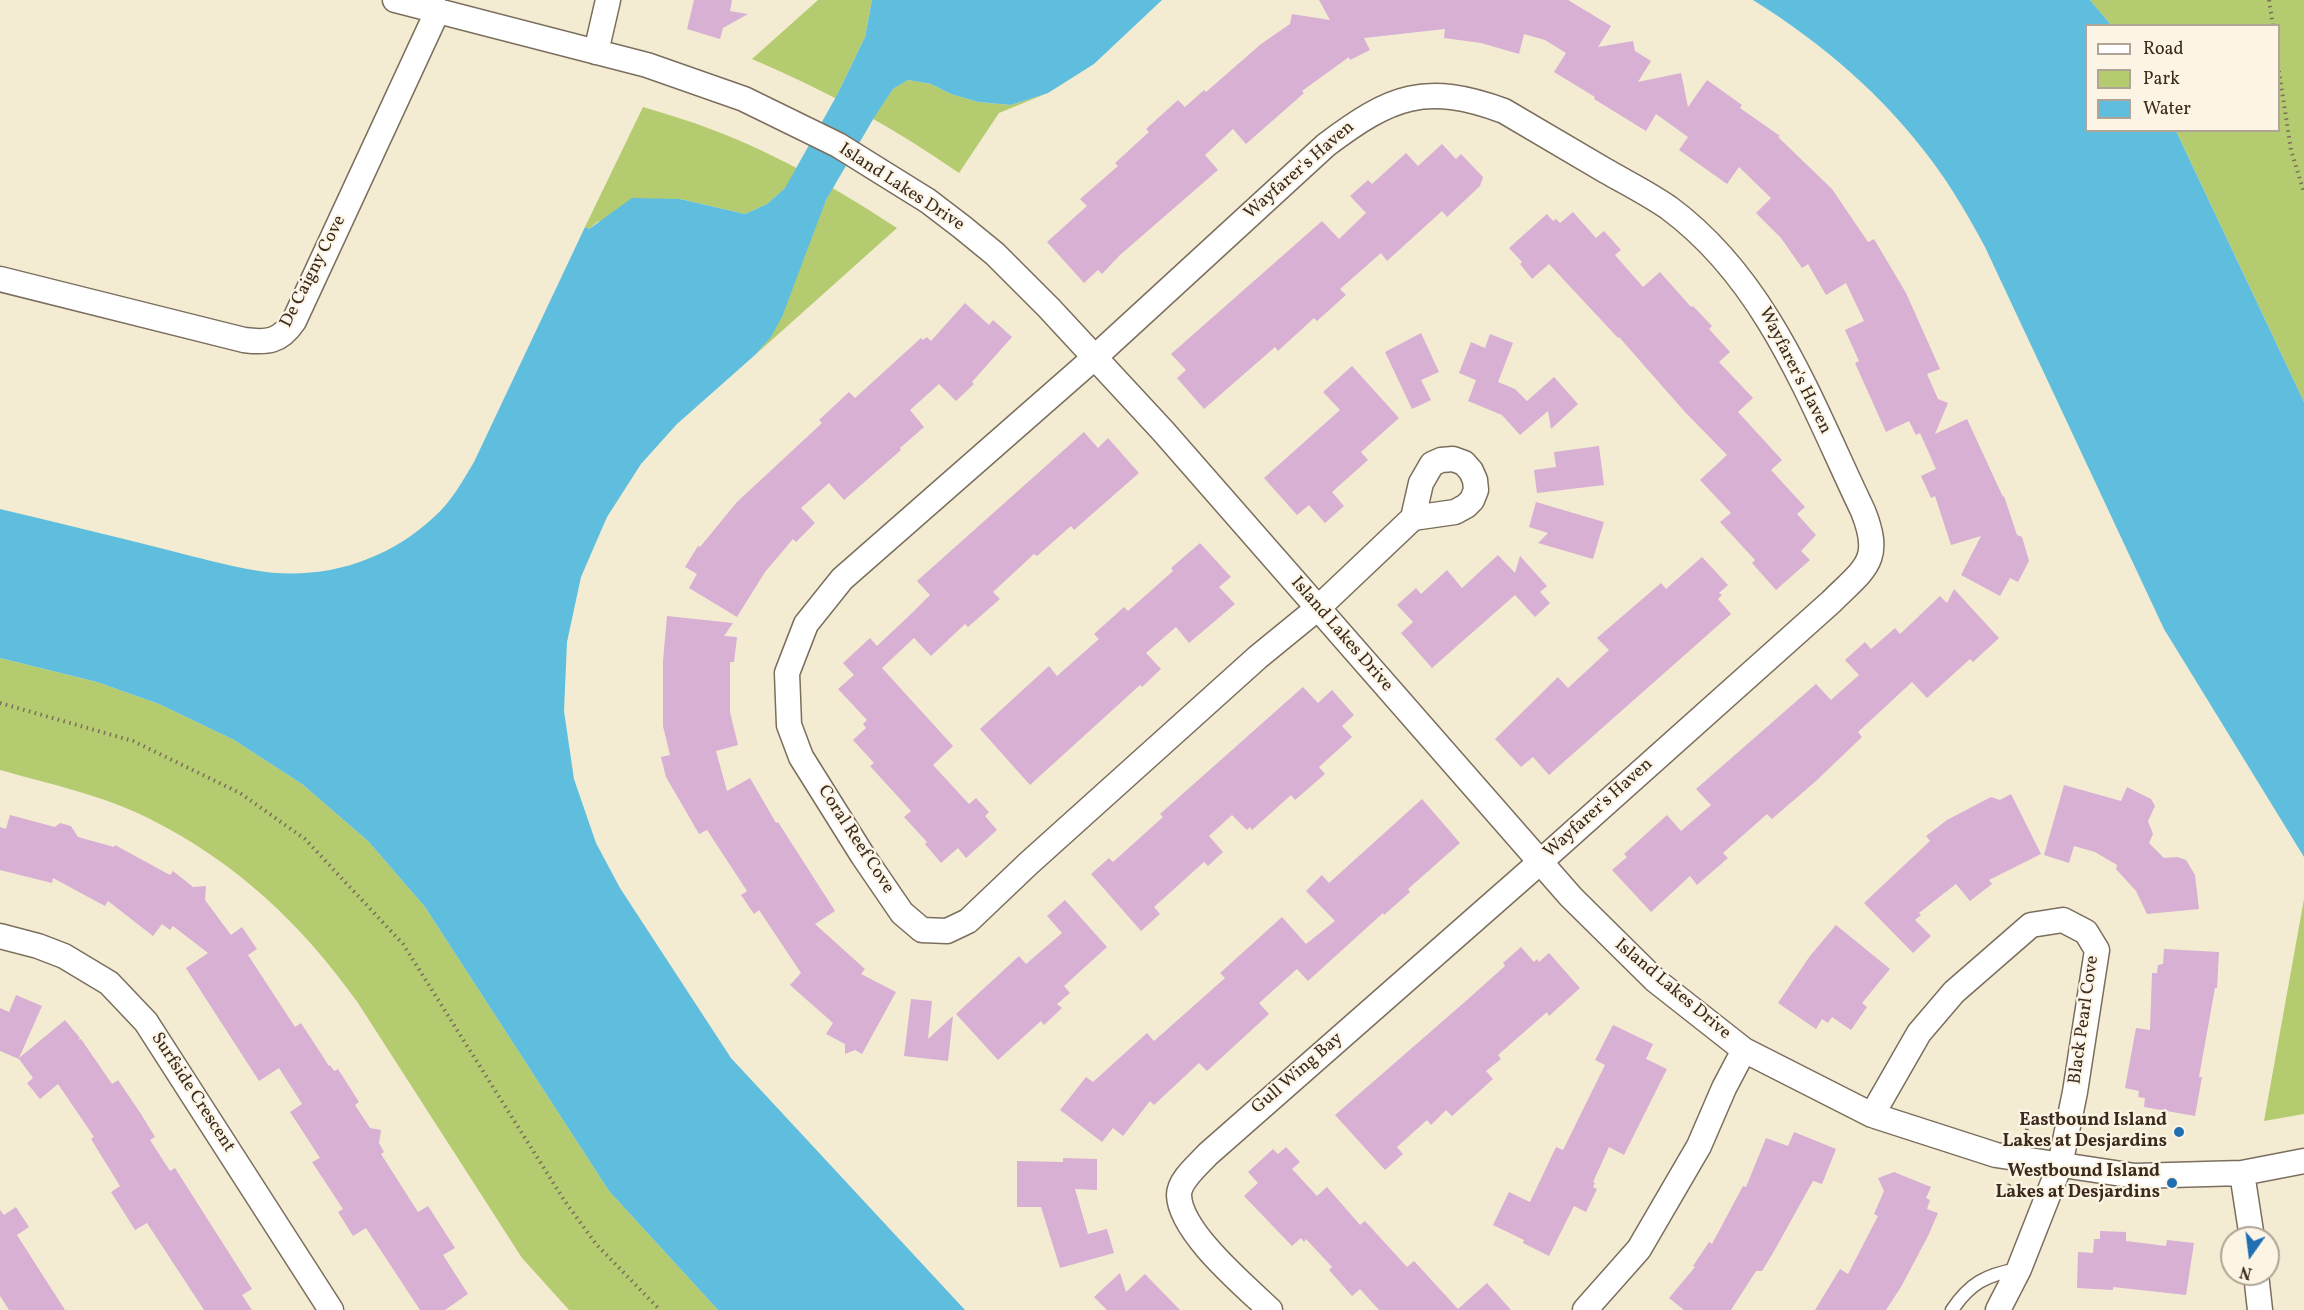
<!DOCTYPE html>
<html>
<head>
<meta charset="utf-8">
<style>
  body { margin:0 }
  #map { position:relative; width:2304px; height:1310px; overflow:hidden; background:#f3ecd3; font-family:Vollkorn,serif }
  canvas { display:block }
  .legend { position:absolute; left:2085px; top:24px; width:195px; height:108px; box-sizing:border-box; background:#fcf5e5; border:2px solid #afa495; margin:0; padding:8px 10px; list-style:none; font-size:18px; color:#3b2a1e }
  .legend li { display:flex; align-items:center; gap:12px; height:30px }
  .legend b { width:30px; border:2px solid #afa495 }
  .north { position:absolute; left:2220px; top:1226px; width:60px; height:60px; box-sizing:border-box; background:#fcf5e5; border:2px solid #afa495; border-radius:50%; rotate:194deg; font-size:16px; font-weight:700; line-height:24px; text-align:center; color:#3b2a1e }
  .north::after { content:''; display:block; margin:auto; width:21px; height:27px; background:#1f6fb2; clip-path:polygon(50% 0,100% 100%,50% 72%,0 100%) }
</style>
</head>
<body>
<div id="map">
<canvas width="2304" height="1310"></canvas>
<ul class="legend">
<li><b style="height:8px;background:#fff"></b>Road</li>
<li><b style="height:16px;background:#b5cb70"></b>Park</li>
<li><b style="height:16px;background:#5fbede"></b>Water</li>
</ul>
<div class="north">N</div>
</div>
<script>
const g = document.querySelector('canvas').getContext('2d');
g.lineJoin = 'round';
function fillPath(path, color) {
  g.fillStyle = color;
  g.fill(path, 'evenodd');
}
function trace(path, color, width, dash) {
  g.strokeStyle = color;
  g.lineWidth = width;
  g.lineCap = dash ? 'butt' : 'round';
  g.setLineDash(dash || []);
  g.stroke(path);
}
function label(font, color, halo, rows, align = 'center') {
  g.font = font + ' Vollkorn,serif';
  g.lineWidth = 4.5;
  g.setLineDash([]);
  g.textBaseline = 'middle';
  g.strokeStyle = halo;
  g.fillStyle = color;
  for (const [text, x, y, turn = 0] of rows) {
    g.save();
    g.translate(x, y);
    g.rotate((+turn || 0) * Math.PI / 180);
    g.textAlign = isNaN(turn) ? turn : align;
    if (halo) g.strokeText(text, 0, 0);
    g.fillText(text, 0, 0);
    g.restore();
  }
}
fillPath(new Path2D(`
  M818,0H872L865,37L837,95L875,115L893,89L908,80L931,84L951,94L978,102L1011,105L1048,93L999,113L959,173C894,128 825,90 752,59Z
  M2090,0H2304V402L2176,131L2278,130V26L2111,25Z
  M643,107C666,114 690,121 713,130C779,155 839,190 897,228L755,355C777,332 780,318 791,290C803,258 813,224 829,194L785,188L767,204L745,214L680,199L597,222L589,229L585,227Z
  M0,658L97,682L159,704L234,740L302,784L368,841L425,907L609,1191L718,1310H569L522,1258L358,1003C301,923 236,862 148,818C102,795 50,784 0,770Z
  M2304,899V1114L2264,1121Z`), '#b5cb70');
fillPath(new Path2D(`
  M872,0H1162L1094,64L1048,93L1011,105L978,102L951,94L931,84L908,80L893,89L875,116L826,200L782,317L771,337L755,355L677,424L641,464L607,517L581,577L567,642L564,711L574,779L596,843L620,888L731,1058L965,1310H718L609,1191L425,907L368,841L302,784L234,740L159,704L97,682L0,658V509C56,522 112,536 168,550C196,557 224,565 253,570C318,582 385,563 434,517C451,502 462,482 474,462L585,227L589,229L632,198L680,199L745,214L767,204L785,188L837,95L865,37Z
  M1753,0H2090L2111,25L2086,26V130L2176,131L2304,402V857L2164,629L1985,247C1969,217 1952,188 1932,161C1884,96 1822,43 1753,0Z`), '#5fbede');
fillPath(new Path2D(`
  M694,0H732L730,11L748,14L723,28L720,39L687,29Z
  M1319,0H1568L1611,26L1598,47L1633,41L1635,51L1651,61L1638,82L1681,73L1688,107L1707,80L1742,105L1740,108L1780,136L1778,137L1832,189L1868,242L1874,239L1906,293L1940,369L1927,374L1938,399L1948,403L1935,434L1967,419L2003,497L2004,496L2017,535L2022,537L2029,561L2018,582L2010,578L2000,596L1961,575L1981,536L1951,545L1935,496L1931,498L1921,476L1936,469L1920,433L1916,435L1909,421L1886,432L1855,363L1859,361L1845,330L1864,321L1846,283L1826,295L1808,264L1802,268L1781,238L1756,213L1771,198L1739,167L1727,184L1679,150L1688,137L1656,114L1646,131L1594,99L1595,97L1554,72L1566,53L1545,40L1524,34L1519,54L1481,43L1444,38L1445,29L1364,38L1370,50L1350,60L1349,57L1302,91L1304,93L1246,144L1233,129L1205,155L1218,170L1120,255L1102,274L1098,270L1084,283L1047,242L1087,206L1080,199L1118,166L1115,163L1149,132L1146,129L1178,100L1185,107L1204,90L1206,92L1261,44L1290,24L1292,14L1330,20Z
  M1442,144L1456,159L1461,154L1483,177L1480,186L1447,217L1442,211L1387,261L1381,253L1340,289L1346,295L1317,321L1314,318L1278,351L1275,347L1204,409L1177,378L1186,370L1171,354L1322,221L1339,239L1366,213L1350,196L1368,180L1372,184L1406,153L1418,166Z
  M1573,212L1596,238L1604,231L1621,250L1615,255L1643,287L1660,272L1691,307L1693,306L1712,326L1709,329L1730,352L1719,362L1753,398L1738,412L1782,460L1771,470L1805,507L1797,514L1816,535L1801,551L1810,560L1776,590L1752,563L1755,560L1720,522L1731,513L1700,480L1727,455L1685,412L1619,337L1618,338L1549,264L1532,279L1520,264L1522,262L1509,248L1547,214L1553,221L1556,219L1560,223Z
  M965,303L989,325L993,320L1012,337L972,382L974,384L956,401L939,384L910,410L924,427L900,448L901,450L844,500L829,483L801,508L815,523L796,542L793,539L765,572L737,617L689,588L697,574L685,567L698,546L700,547L737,502L822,423L819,420L849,392L855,398L921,338L923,340L927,337L931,341Z
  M1421,333L1439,372L1421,380L1431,400L1412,409L1385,352Z
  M1490,334L1513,343L1498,382L1515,389L1527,401L1554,377L1578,404L1551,429L1548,411L1520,435L1502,415L1468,401L1476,380L1459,373L1471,342L1485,348Z
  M1352,366L1399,418L1361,452L1368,460L1332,492L1344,506L1325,523L1309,505L1297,515L1264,478L1340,410L1323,392Z
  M1084,432L1098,448L1108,438L1139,473L1074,530L1071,526L1037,556L1034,554L993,592L1000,599L968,627L965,624L931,656L914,638L882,668L953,746L933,765L969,804L976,798L989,812L985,816L997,830L966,858L958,848L941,863L925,844L927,842L904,817L911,811L870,766L874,763L853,740L866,728L863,724L867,720L838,689L854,675L843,663L870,638L877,646L913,612L930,595L917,581Z
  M1599,446L1604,485L1537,493L1534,470L1556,467L1554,452Z
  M1536,502L1604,522L1593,559L1538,543L1548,533L1529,527Z
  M1200,543L1231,577L1219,587L1235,604L1189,643L1176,627L1146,653L1161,669L1142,687L1140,685L1030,785L980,729L1049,666L1057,676L1099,639L1094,634L1124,607L1128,611L1173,571L1171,568Z
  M1498,555L1515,573L1520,556L1547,586L1540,592L1550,603L1535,617L1515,595L1432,668L1401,633L1413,622L1397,605L1416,588L1421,594L1447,570L1462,588Z
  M1702,557L1728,585L1719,593L1722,595L1718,599L1731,614L1549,775L1533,757L1521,767L1495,739L1558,677L1568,688L1609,650L1597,638L1661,583L1666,589Z
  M1954,589L1999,638L1973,662L1970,659L1927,698L1912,682L1858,732L1862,737L1816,781L1772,819L1767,814L1723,853L1728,858L1697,885L1690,876L1651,912L1612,870L1627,857L1624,854L1667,815L1681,831L1711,805L1696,789L1816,684L1831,700L1859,675L1845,660L1865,642L1871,649L1895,628L1900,634L1940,596L1947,603Z
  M667,616L733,623L724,636L737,637L734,662H730V712L738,745L716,751L727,791L750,778L776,823L778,822L835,911L815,924L865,969L861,974L896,992L862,1054L855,1050L845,1054V1044L826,1034L833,1023L790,985L801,973L759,910L754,914L741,895L747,891L707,830L699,834L666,777L661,757L670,755L663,726V661Z
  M1303,687L1318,703L1332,690L1354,715L1342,726L1352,737L1319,767L1325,774L1295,800L1291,795L1252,830L1250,827L1247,830L1232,815L1209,836L1223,852L1208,866L1204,862L1154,907L1160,914L1141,931L1091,874L1109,858L1113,862L1163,817L1160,814Z
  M2064,785L2121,801L2127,787L2151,799L2155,806L2148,821L2153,834L2149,843L2164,858L2177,857L2186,860L2195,875L2199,909L2147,914L2136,891L2116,869L2117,865L2095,852L2074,846L2069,863L2044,855Z
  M2011,794L2041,854L1989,880L1992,884L1970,901L1956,884L1919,913L1921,915L1915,920L1931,936L1913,953L1864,903L1930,841L1926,836L1947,820L1991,797L2000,800Z
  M1422,799L1460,843L1408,889L1410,892L1384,915L1383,913L1308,981L1297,969L1259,1003L1269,1014L1207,1071L1199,1063L1154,1105L1150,1101L1123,1136L1113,1128L1102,1142L1060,1110L1086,1077L1093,1082L1147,1033L1154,1041L1225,978L1220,973L1282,917L1306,944L1335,921L1306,891L1322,875L1329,883Z
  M10,815L55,827L60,823L71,826L78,837L114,847L115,845L170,875L173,871L193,887L206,886L205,900L231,935L242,927L257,949L248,955L295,1027L301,1023L329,1066L330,1065L334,1071L338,1069L359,1102L355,1105L370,1128L381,1130L379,1143L384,1152L381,1154L418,1212L428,1206L455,1248L443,1255L468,1294L445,1310H420L366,1228L353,1236L338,1212L343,1209L312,1162L320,1158L290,1112L302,1104L279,1068L259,1081L186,968L208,953L173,926L170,930L162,924L153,936L108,901L105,906L53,878L52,883L0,870V827L6,829Z
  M1065,900L1107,947L1064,986L1070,993L1057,1004L1062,1008L1044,1025L1041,1021L998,1060L956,1014L1019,956L1026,964L1062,933L1047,916Z
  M1836,925L1890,969L1862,1003L1867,1007L1851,1030L1832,1017L1828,1023L1822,1019L1816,1029L1778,1003L1810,956Z
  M1521,947L1534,962L1537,959L1539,962L1549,953L1580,988L1549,1016L1547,1012L1498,1055L1501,1059L1486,1071L1493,1079L1452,1116L1446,1110L1431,1125L1427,1120L1397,1147L1403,1154L1385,1170L1335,1115L1467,1000L1505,966L1503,963Z
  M2164,949L2219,952L2217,988H2215L2199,1077H2202L2195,1116L2144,1107L2145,1098L2138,1097L2139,1091L2125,1088L2136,1028L2150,1030L2152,973H2157L2158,965L2163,964Z
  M16,995L42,1006L19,1058L65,1020L80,1038L78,1040L81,1039L112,1084L118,1080L141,1114L155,1137L150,1140L170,1171L175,1168L252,1289L242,1295L252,1310H204L147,1223L135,1230L111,1192L120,1186L91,1139L94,1137L58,1084L40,1099L27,1083L33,1078L19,1059L0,1051V1008L9,1012Z
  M911,999L932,1001L928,1039L953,1016L948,1061L904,1056Z
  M1613,1025L1653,1044L1646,1059L1667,1069L1624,1155L1609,1147L1593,1182L1595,1183L1593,1187L1597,1189L1586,1212L1574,1206L1549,1256L1523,1243L1524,1240L1493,1225L1509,1192L1530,1202L1556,1147L1563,1150L1605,1065L1595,1060Z
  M1794,1132L1836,1149L1822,1184L1813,1181L1773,1253L1762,1271H1756L1731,1310H1684L1669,1298L1695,1267L1693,1266L1709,1242L1712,1244L1743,1186L1746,1187L1766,1138L1788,1146Z
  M1286,1147L1300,1162L1292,1169L1317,1196L1327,1187L1360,1225L1365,1221L1407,1267L1414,1261L1458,1309L1487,1283L1511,1310H1379L1360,1289L1352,1296L1329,1270L1332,1267L1306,1239L1304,1242L1301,1238L1292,1246L1244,1196L1258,1183L1248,1172L1273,1149L1278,1154Z
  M1063,1158L1097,1159V1190L1075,1189L1088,1234L1107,1229L1114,1253L1060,1268L1041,1207H1017V1161L1063,1162Z
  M1894,1172L1931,1187L1926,1198L1930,1200L1927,1209L1938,1213L1928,1236L1901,1287L1886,1310H1815L1840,1269L1848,1274L1878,1216L1874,1214L1884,1191L1878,1178Z
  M16,1207L29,1227L17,1235L65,1310H9L0,1296V1210L4,1215Z
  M2100,1231L2126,1232V1241L2166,1246L2167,1240L2194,1243L2186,1295L2113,1287V1290L2077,1288L2078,1252L2093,1253L2094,1239H2100Z
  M1120,1273L1126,1292L1145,1274L1180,1310H1107L1094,1297Z`), '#d7b0d3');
const lane = new Path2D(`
  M1952,1310C1970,1283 1986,1275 2018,1269`);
const street = new Path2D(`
  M395,0L647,65L744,99L838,145L928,201L962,227L995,254L1049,308L1163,431L1571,897L1655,980L1744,1050L1872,1115L1996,1155L2135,1176L2242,1173L2304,1161
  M596,52L608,0
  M0,279L244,340C267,343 280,342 294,321L438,10
  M0,936L38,946L64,956L109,983L146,1022L331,1310
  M1872,1115L1919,1033L1954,992L2031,925L2063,920L2086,932L2097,950L2075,1092L2060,1165L2019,1269L1998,1310
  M2242,1173L2252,1238
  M2256,1274L2260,1310
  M1270,1310C1244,1285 1180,1232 1179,1195C1179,1180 1199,1164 1208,1154L1539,863L1831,602C1865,568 1883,561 1863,511C1811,403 1769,282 1669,208C1649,194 1627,183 1606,171C1572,151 1538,131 1504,111C1425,82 1391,96 1326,145L1094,358L842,579L806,624L787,673L789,725L801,757L863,856L902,913L922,930L947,931L968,921L1029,863L1258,657L1318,608L1413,518L1421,483L1432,464L1441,460L1453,459L1464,463L1471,471L1475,480L1476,490L1472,500L1466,506L1455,512L1413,518
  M1585,1310L1639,1249L1699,1146L1724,1088L1744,1050`);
trace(lane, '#7b6e5d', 15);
trace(street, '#7b6e5d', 27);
trace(new Path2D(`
  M2269,0L2273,26
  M2278,65L2291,150L2304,193
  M0,703L133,741L240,793L305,839L403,944L564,1200L596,1244L660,1310
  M2025,1136L2030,1120
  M2007,1191L2011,1180`), '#7b6e5d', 4, [1.5, 4.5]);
trace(lane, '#fff', 12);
trace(street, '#fff', 24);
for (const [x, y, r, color] of [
  [2179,1132,6,"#1f6fb2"],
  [2172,1183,6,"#1f6fb2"]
]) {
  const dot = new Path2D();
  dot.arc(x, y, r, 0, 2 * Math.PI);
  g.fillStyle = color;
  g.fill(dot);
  trace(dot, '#fcf5e5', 2);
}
label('18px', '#3b2a1e', '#fcf5e5', [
  ["Wayfarer's Haven",1300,171,-41],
  ["Island Lakes Drive",901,188,33],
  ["De Caigny Cove",314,272,-63],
  ["Wayfarer's Haven",1794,371,63],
  ["Island Lakes Drive",1341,635,49],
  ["Wayfarer's Haven",1599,809,-42],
  ["Coral Reef Cove",855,840,57],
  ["Island Lakes Drive",1672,990,40],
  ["Black Pearl Cove",2085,1020,-82],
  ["Gull Wing Bay",1298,1074,-41],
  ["Surfside Crescent",192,1093,57]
]);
label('bold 18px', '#3b2a1e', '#fcf5e5', [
  ["Eastbound Island",2167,1122],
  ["Lakes at Desjardins",2167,1143],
  ["Westbound Island",2160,1173],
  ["Lakes at Desjardins",2160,1194]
], 'right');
</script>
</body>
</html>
